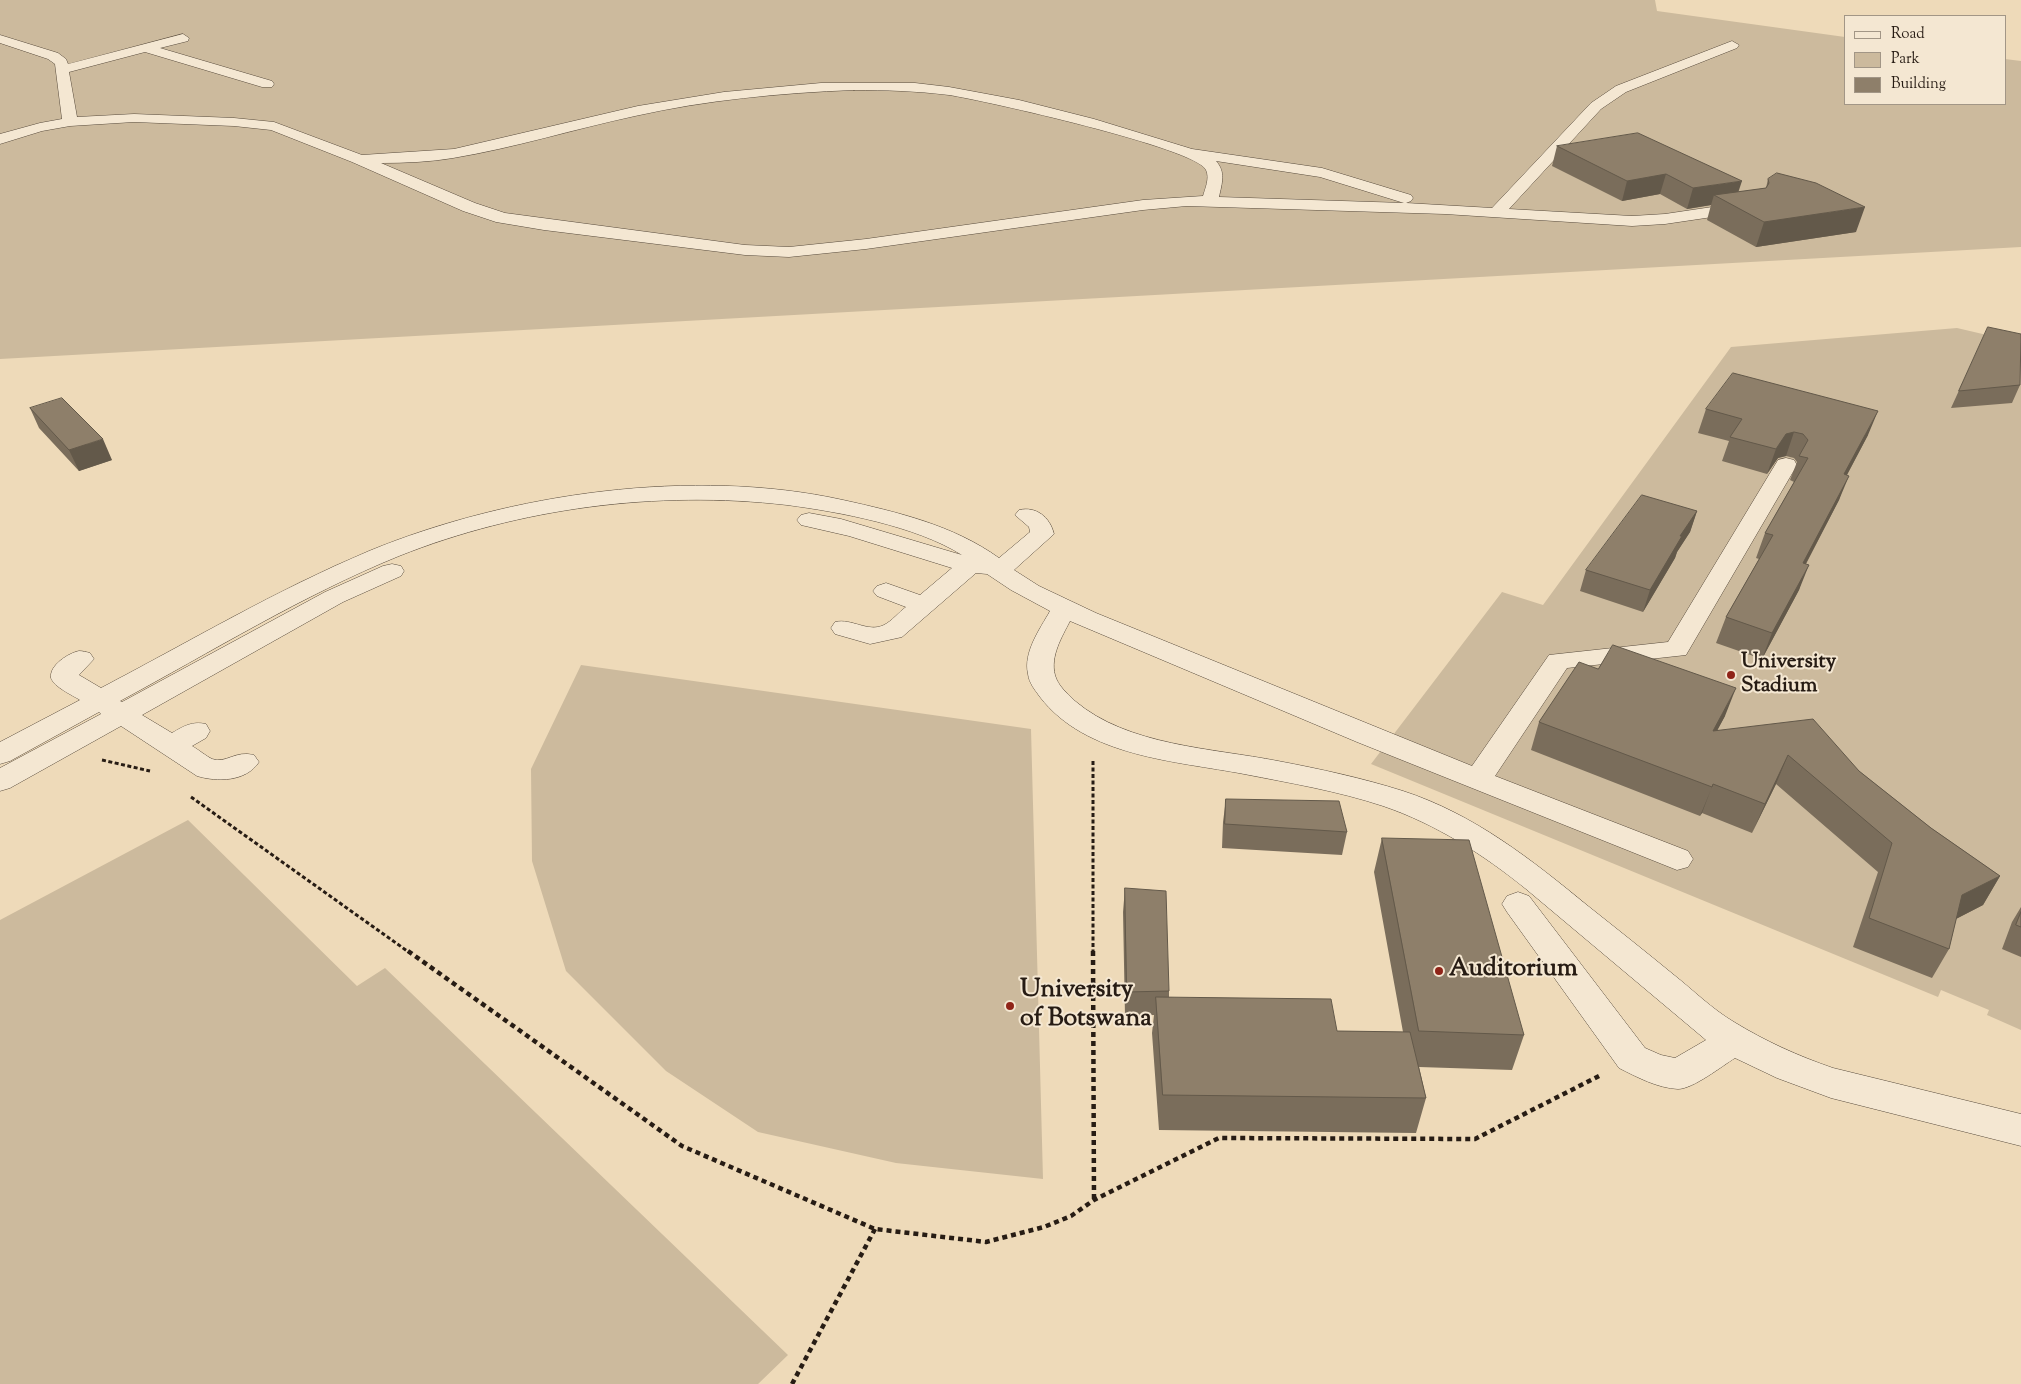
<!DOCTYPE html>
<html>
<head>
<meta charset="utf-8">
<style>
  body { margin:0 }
  #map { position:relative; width:2021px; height:1384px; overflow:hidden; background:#eedab9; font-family:"Sorts Mill Goudy",serif }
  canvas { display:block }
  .legend { position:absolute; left:1844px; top:15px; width:162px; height:90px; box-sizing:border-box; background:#f4e7d2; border:1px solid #a29686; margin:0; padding:6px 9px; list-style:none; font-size:15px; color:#271c14 }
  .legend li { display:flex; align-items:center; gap:10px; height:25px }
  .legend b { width:25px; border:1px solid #a29686 }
</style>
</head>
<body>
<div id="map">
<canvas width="2021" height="1384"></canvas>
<ul class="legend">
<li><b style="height:6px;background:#f4e7d2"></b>Road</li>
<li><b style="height:14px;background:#ccba9d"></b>Park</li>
<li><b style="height:14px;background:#8e7f6a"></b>Building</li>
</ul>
</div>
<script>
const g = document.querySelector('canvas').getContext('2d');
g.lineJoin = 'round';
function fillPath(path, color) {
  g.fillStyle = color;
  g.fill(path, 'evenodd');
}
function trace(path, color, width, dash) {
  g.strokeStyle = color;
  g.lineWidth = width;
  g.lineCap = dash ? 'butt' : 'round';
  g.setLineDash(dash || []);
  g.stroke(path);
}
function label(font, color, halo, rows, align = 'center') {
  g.font = font + ' "Sorts Mill Goudy",serif';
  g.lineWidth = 4;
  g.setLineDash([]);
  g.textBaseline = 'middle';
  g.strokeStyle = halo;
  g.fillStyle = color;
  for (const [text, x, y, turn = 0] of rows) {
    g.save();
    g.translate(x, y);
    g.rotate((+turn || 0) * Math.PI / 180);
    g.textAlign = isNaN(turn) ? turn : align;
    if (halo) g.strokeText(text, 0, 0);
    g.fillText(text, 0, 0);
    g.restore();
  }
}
fillPath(new Path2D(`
  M0,0H1655L1657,11L1845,37V104H2005V59L2021,61V247L0,359Z
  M1957,328L2021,343V1030L1987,1015L1989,1010L1941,990L1938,997L1371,764L1502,592L1543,605L1731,347Z
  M581,665L1031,729L1043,1179L896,1163L758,1132L666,1071L566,971L532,861L531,769Z
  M188,820L357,986L385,968L788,1355L758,1384H0V920Z`), '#ccba9d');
const minor = new Path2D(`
  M183,34L189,38L188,41L160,48L272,81L274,84L272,87H262L145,52L69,72L77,117L134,114L234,118L274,122L362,155L454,149L638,106L724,92L821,83H915L949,87L1019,100L1094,119L1192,149L1322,168L1411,195L1413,198L1411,201L1406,203L1492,208L1591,103L1616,86L1732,41L1739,45L1737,48L1626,92L1601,109L1509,209L1632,216L1665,214L1746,202L1752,203L1754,207L1752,211L1746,212L1665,224L1632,226L1445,214L1187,206L1143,210L866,249L789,257L745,255L544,230L496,222L463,211L352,162L271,130L234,126L134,122L70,126L42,131L0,144V134L40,123L62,119L55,64L48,59L0,43V35L58,53L66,59L68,64ZM854,90C885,90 917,91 949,95C982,100 1197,148 1206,170C1210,178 1205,189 1203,196L1143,200L866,239L789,247L745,245L505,213L475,203L381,163C405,163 429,162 453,158C514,148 574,129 635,116C706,100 780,93 854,90ZM1216,161L1320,177L1404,203L1219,197C1222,183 1226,172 1216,161Z
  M1786,458L1794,460L1797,465L1686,655L1567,668L1495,776L1688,851L1693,859L1688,867L1677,870L1357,742L1070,621C1062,637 1050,656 1055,675C1058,686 1067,693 1075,701C1128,746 1212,748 1278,761C1320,769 1362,778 1403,791C1474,814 1532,860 1588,906C1617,929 1646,952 1674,975C1693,990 1712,1009 1734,1022C1765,1041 1798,1056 1833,1068L2021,1114V1146L1831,1098L1777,1078L1735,1058C1722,1066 1693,1089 1678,1089C1657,1088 1637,1077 1619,1068L1507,912L1502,904L1507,896L1518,892L1529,896L1645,1048L1661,1055L1675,1058L1706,1040L1526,889C1484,855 1436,824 1383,806C1338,791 1290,783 1244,774C1176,761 1086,757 1040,697C1035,690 1029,683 1028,674C1023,652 1040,629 1050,611L1011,590L987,574L976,573L902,637L870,644L835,634L831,628L835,622C852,618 868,633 884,625C892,621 899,612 906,607L877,596L873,591L877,586L886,583L920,595L952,568L849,536L801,525L797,520L801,515L809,513L841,519L962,555C916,526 840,512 787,505C657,490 520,508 399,556C303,595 211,652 120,701L122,702L325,592L383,566L392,564L401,566L404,571L401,576L343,602L142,715L172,733C184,726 192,721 206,724L210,731L206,738L192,746C199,750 206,756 212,759C226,764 235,750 254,755L259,762C246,782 217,782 197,776L121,726L10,788L0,791V768L101,714L99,712L10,761L0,764V742L80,700C72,695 54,687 51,678C49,665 69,653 79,651C83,651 86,652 90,653L94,659L79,675L101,688C189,642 276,590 369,551C510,493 694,467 843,500C897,512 953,525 999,558L1030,532L1029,527L1015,515L1019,510C1036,506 1050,517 1054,534L1014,570L1039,586L1096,613L1472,766L1549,655L1668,642L1775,465L1778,460Z`);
trace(minor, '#594c3d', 1);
trace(new Path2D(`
  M102,760L150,771
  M1093,761V953
  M191,797L410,953`), '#271c14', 3, [4, 2.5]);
trace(new Path2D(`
  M408,951L682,1146L875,1229L986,1242L1044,1227L1071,1216L1094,1200L1219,1138L1475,1139L1599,1076
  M1093,951L1094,1200
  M792,1384L875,1229`), '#271c14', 4.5, [5, 4]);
fillPath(minor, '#f4e7d2');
fillPath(new Path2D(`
  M1557,146L1738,192L1766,188L1768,179L1856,232L1756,247L1707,220L1711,205L1687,209L1660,194L1622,201L1552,166Z
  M1988,327L2020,385L2012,403L1951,408Z
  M30,408L112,460L79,471L39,428Z
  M1706,409L1868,435L1847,475L1839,500L1806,564L1799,590L1762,659L1716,643L1726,617L1759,559L1756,558L1765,533L1794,482L1790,480L1797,462L1794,458L1786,456L1778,458L1767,474L1722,461L1729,441L1698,433Z
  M1697,511L1690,532L1677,552L1675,558L1643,612L1580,591L1586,570Z
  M1598,669L1725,716L1717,730L1859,771L1931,828L2000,876L1983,905L1956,919L1949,949L1932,978L1853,947L1878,872L1776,784L1752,833L1702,813L1700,816L1531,750L1539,722Z
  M1226,799L1347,832L1342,855L1222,848L1223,822Z
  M1382,838L1524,1035L1512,1070L1419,1067L1426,1098L1416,1133L1159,1130L1152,1033L1154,1015L1125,1016L1123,912L1125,888L1169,991V997L1337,1031L1403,1032L1374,872Z
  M2021,907V957L2002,949L2012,922Z`), '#7a6d5b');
fillPath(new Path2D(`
  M1666,174L1660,194L1622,201L1627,181Z
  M1742,181L1735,202L1714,195L1711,205L1687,209L1693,188Z
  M1865,207L1856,232L1756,247L1764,222Z
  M1878,411L1868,435L1834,499L1844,474Z
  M1794,432L1786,456L1778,458L1767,474L1776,449L1786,434Z
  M103,439L112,460L79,471L69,450Z
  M1849,476L1839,500L1793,588L1803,563Z
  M1697,511L1690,532L1677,552L1675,558L1643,612L1650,590L1680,536Z
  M1809,565L1799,590L1762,659L1772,633Z
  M1736,688L1725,716L1702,759L1713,731Z
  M1788,755L1776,784L1752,833L1765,804Z
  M1713,784L1702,813L1700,816L1712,787Z
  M2000,876L1983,905L1946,924L1962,895Z`), '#63594a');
const building = new Path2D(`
  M1638,133L1742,181L1693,188L1666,174L1627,181L1557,146Z
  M1777,173L1816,183L1865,207L1764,222L1714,195L1766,188L1769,183L1768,179Z
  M1988,327L2021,334L2020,385L1959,391Z
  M1733,373L1878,411L1844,474L1849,476L1803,563L1809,565L1772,633L1726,617L1773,535L1765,533L1808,458L1799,456L1808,440L1803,434L1794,432L1786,434L1776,449L1730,437L1742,419L1706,409Z
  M62,398L103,439L69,450L30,408Z
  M1642,495L1697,511L1680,536H1682L1650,590L1586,570Z
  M1613,645L1736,688L1713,731L1813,719L1859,771L1931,828L2000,876L1962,895L1949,949L1869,918L1892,843L1788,755L1765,804L1713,784L1712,787L1539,722L1579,662L1598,669Z
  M1226,799L1339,801L1347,832L1225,824Z
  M1382,838L1469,840L1524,1035L1419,1031Z
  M1125,888L1166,891L1169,991L1127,992Z
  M2021,912V927L2016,925Z
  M1156,997L1331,999L1337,1031L1410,1032L1426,1098L1163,1095Z`);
fillPath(building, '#8e7f6a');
trace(building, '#63594a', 1);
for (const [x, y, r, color] of [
  [1731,675,5,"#8f2418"],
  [1439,971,5,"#8f2418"],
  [1010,1006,5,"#8f2418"]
]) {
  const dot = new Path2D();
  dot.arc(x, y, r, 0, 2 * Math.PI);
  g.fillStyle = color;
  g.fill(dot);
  trace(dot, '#f4e7d2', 2);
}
label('bold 21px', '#271c14', '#f4e7d2', [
  ["University",1741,663],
  ["Stadium",1741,687]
], 'left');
label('bold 25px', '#271c14', '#f4e7d2', [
  ["Auditorium",1449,971],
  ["University",1020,992],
  ["of Botswana",1020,1021]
], 'left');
</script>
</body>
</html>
